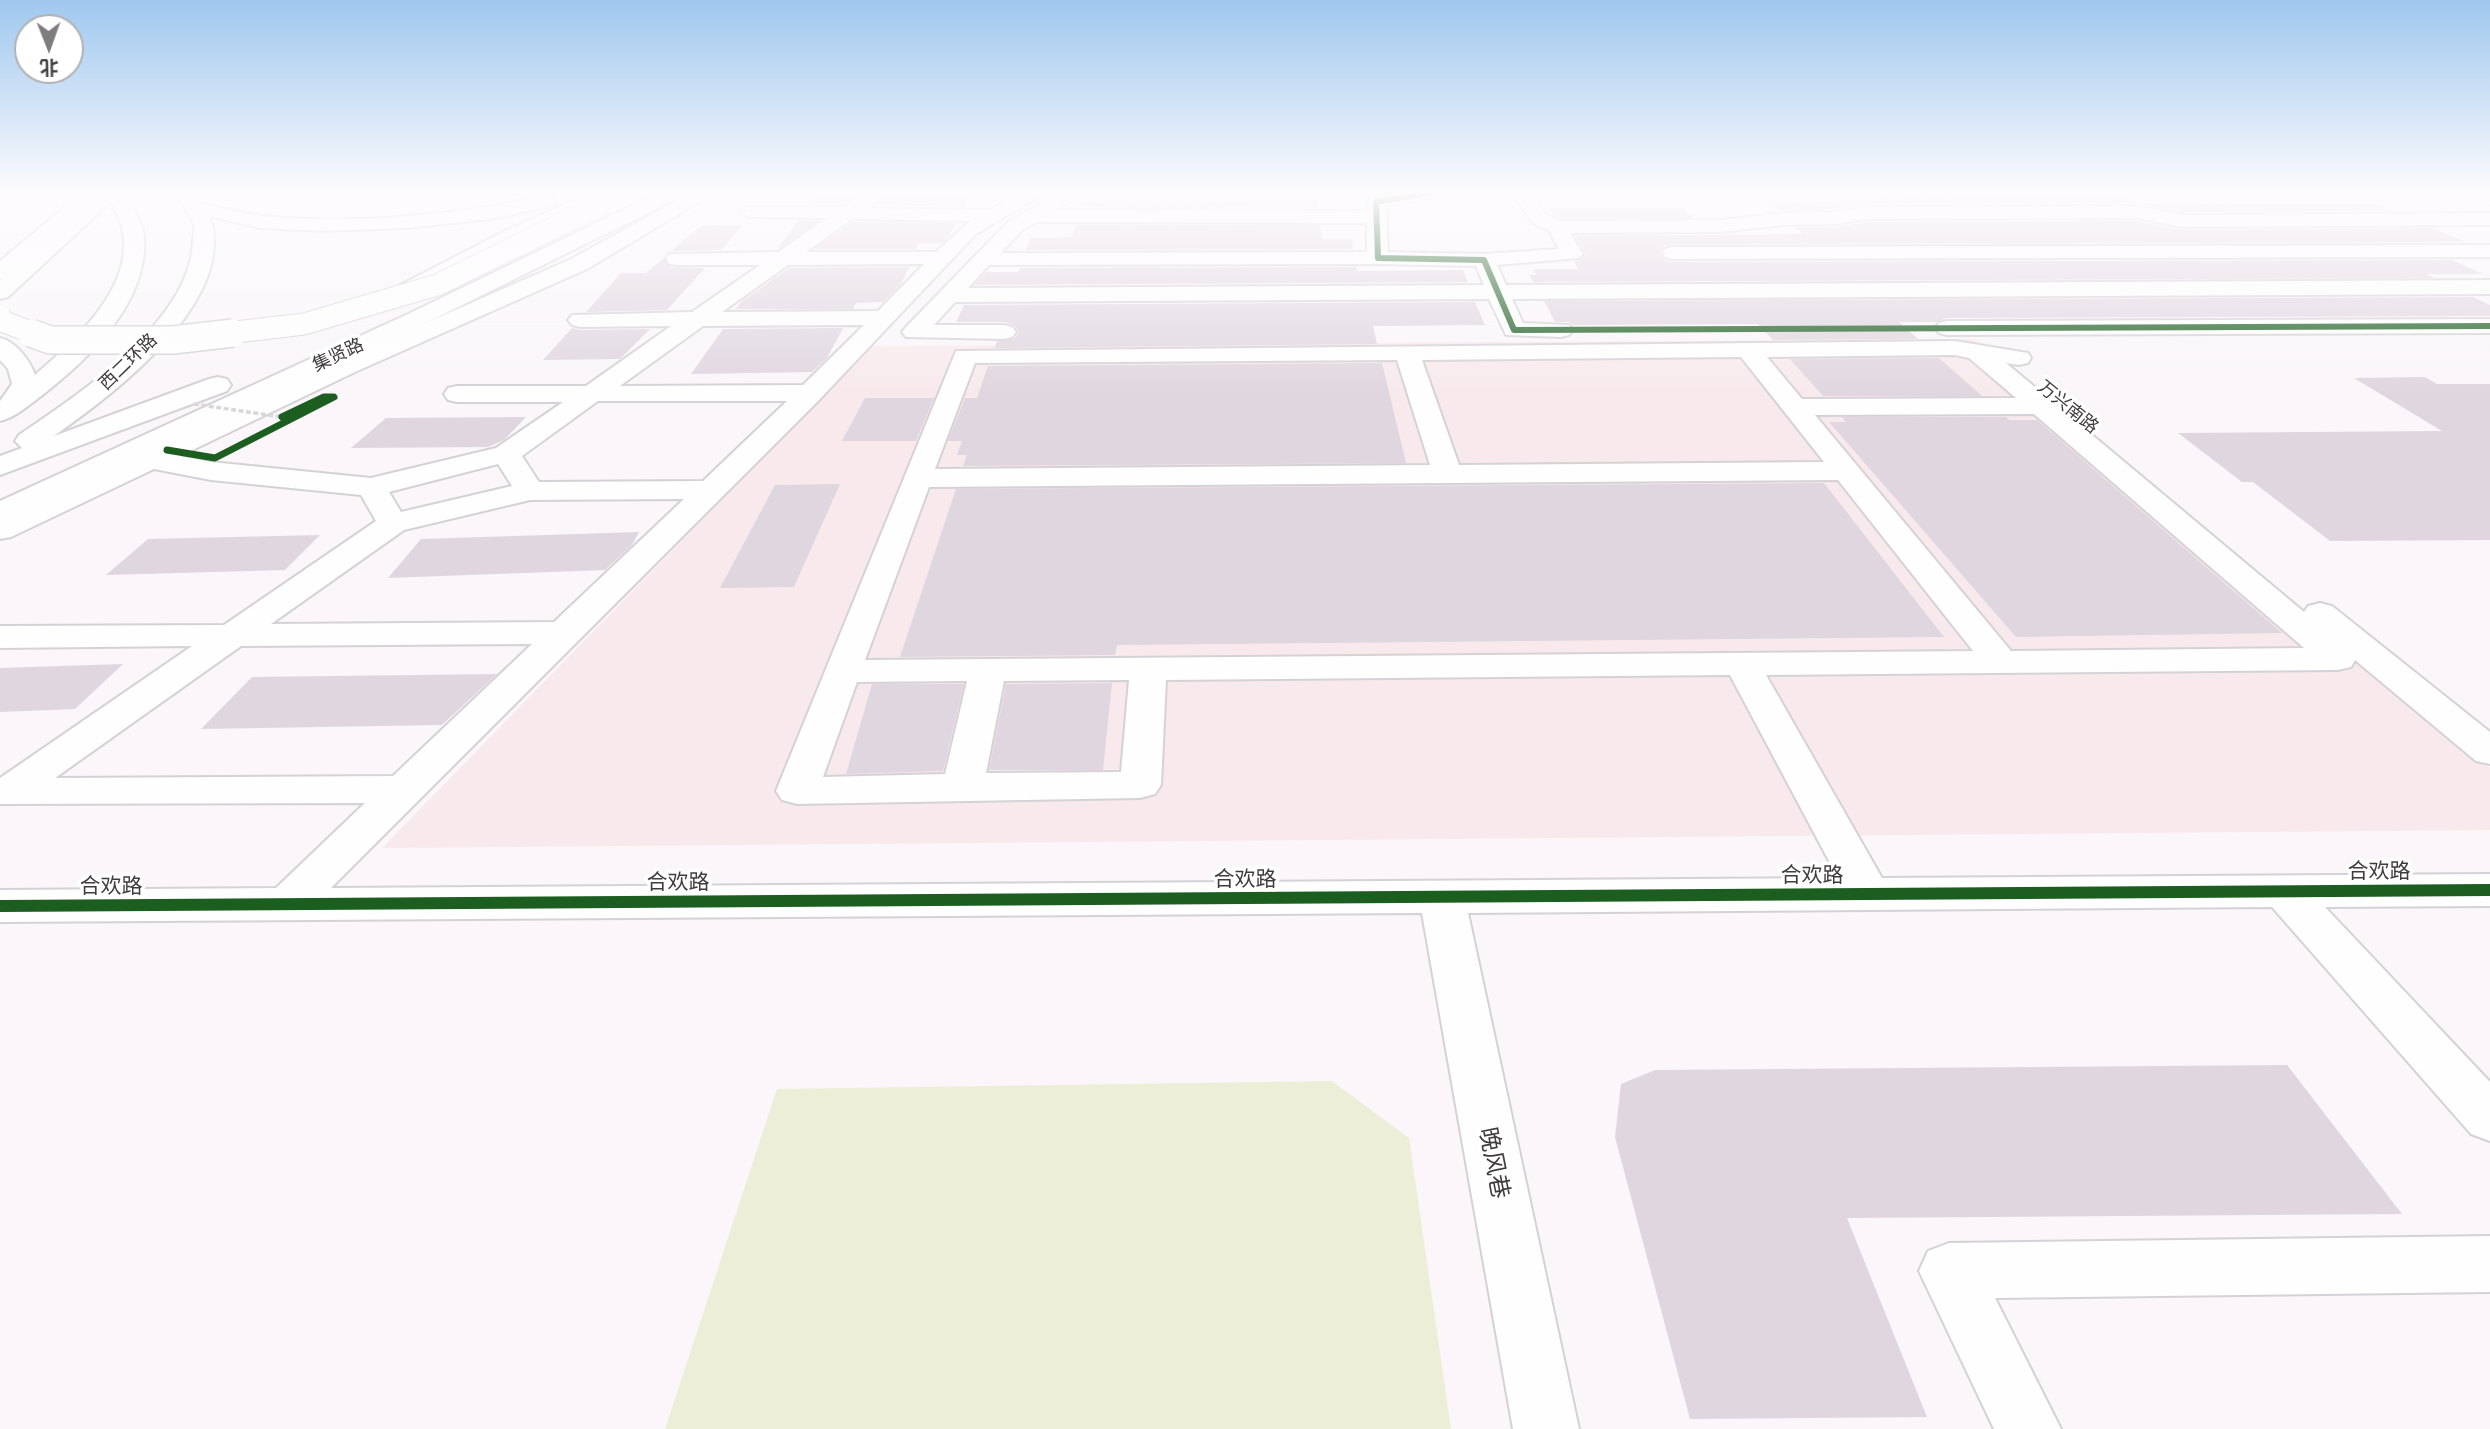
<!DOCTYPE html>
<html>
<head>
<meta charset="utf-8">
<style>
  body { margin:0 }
  #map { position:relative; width:2490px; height:1429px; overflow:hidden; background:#faf6fa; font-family:"Golos Text","Noto Sans SC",sans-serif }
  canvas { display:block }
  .north { position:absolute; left:14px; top:14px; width:70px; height:70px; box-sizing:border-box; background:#fff; border:2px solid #b2b1b2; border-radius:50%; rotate:179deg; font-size:19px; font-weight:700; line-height:28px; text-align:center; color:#3f3c3e }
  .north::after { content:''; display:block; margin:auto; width:24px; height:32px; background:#807d80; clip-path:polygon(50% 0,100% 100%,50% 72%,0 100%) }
</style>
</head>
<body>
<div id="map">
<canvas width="2490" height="1429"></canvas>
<div class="north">北</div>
</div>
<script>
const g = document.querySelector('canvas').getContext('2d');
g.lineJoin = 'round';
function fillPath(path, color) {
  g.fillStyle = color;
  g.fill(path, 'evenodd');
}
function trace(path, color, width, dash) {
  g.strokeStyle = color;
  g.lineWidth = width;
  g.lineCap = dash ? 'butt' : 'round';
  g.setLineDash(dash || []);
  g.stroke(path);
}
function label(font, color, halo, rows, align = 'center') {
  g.font = font + ' "Golos Text","Noto Sans SC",sans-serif';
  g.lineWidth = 7;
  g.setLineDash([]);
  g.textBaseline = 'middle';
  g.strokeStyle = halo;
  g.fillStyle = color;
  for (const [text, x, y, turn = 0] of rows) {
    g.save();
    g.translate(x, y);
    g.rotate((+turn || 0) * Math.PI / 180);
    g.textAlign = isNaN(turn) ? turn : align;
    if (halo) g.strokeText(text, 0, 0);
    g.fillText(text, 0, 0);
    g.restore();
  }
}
fillPath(new Path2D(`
  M1974,339L2490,768V830L382,848L872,346Z`), '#f8eaec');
fillPath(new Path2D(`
  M1332,1081L1409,1138L1451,1429H665L777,1089Z`), '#edeed8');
fillPath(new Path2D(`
  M817,193H859L842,204H809Z
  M888,193H971L964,207L875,205Z
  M1983,193H2121L2139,203L2378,204L2393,211L2183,212L2136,203L1866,204L1836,209L1778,211L1768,202L1839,201L1835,198L1990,197Z
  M1316,200L1317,208L1080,207L1082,202Z
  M1545,208H1684L1693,218H1561Z
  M798,220L819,221L778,249Z
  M2136,221L2183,230L2432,228L2466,242L1672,244L1664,246L1659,253L1664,260L1672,262L2452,260L2483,274H2427L2434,278L1533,282L1529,275H1536L1533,269H1578L1574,261L1581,260L1586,254L1575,236L1803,234L1795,227H1836L1866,222Z
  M853,222L956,223L949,236L942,243H919L916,249H814Z
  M702,225L742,226L721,250L671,251Z
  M1076,225H1320L1322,239H1352L1353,249L1026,250L1030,238L1072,237Z
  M664,258L669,267L705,268L667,310L586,312L621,273H646Z
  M909,267L901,284L883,302L856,303L853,309H736L741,302L789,268Z
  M1356,267L1357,271L1463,270L1468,282L974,285L986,272H1018L1020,268Z
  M2473,297L2490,305V316L1947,318L1937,322H1899L1918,339L1773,340L1758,324L1573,325L1569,322H1555L1544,301Z
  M1475,302L1485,325L1373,326L1377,344L995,348L997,341L1014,339L1019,332L1014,325L1004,322H956L964,305Z
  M572,328L580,330L650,329L620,359L543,360Z
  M843,328L827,358L812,372L691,374L723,329Z
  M1939,358L1982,396H1823L1790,359Z
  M1382,363L1406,463L963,466L967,455H957L962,441H948L965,398H977L988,366Z
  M2425,377L2437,384H2490V540L2330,541L2253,482H2242L2178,433L2442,431L2354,378Z
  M865,398H934L916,441H842Z
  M526,417L504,440L488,447L351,448L386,418Z
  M1842,417H2006L2009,420H2037L2282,633L2016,637L1829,422H1846Z
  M1824,483L1944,637L1117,645L1115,655L900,657L956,489Z
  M840,484L794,587L720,588L775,485Z
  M639,532L632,545L605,570L388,578L421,539Z
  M320,535L285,570L106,575L148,539Z
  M123,664L75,709L0,712V668Z
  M497,674L442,725L201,729L252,677Z
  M1112,683L1103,770H989L1006,684Z
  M872,684H964L943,771L846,774Z
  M2287,1065L2402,1214L1847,1218L1927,1417L1690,1419L1615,1137L1621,1084L1655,1070Z`), '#e0d6df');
const minor = new Path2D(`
  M76,193H94L85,210L8,277L0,279V261L70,203Z
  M691,193H714L587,269L355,372L180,456L211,462L371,478L496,448L563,402H457L448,400L444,394L448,388L457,386H586L671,326L580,327L572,325L568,320L572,315L692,312L760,265H677L669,264L666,259L669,254L778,252L827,218L750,217L740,211L743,207H843L864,193H885L868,208L990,210L1021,193H1044L976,234L820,399L331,888L1838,878L1730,675L1166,680L1161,785L1155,794L1140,798L797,804L782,800L776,791L956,351L1955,341L2028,353L2031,358L2028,363L2019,365L2006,363L2304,612L2308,606L2320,603L2332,606L2490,732V764L2476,761L2355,660L2351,667L2338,670L1766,675L1882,878L2490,874V906L2325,907L2490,1082V1141L2471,1134L2272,907L1468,913L1579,1429H1513L1422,913L0,922V890L276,888L365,803L0,804V778L192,646L0,648V626L224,625L376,521L361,495L211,480L154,469L11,537L0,539V518L337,362L571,259ZM852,219L970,221L936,252H806ZM924,264L878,311L722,312L788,265ZM864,325L803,385L620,386L703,326ZM1955,355L1969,358L2016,398L1802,399L1767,357ZM1741,357L1824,462L1459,465L1422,360ZM1397,360L1430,465L935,469L975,363ZM598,401H787L703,481L539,482L522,456ZM2034,414L2304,648L2011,651L1815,415ZM498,464L512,486L401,512L389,492ZM1838,480L1973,651L865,660L929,487ZM684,499L554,622L271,624L404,530L530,500ZM532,644L393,776L55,778L241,646ZM1129,680L1121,772L986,773L1004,681ZM967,681L945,774L823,777L857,682Z
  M1060,193H1083L1057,210L1367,211L1369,198L1395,193H1435L1433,197L1386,206L1388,252L1484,254L1559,249L1549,231L1532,222L1512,193H1530L1546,214L1560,221L1721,220L1784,213L1836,212L1866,207L2136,206L2183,215L2490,213V225L2183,227L2136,218L1866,219L1836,224L1784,225L1721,232L1570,233L1583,254L1579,258L1497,265L1506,285L2490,280V294L1512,299L1523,323L1569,325L1573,330L1569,335L1561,337L1506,335L1489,299L955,302L934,325H1004L1012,327L1016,332L1012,337L1004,339L906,337L902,332L906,327L1008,222ZM1037,222L1367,223V252L1001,253L1022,230ZM1378,264L1476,266L1484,285L968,288L989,265Z
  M2490,245V257L1672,259L1665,257L1662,253L1665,249L1672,247Z
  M2490,319V333L1947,335L1939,333L1935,328L1939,323L1947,321Z
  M2490,1236V1292L1995,1298L2061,1429H1994L1919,1271L1928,1251L1949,1243Z`);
const highway = new Path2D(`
  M86,193H104L106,205L103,209L8,297L0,299V280L86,204Z
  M106,193H124C131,206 143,221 144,236C149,301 91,357 45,393C31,403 17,417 0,421V401L12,384L8,369L0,360V338C15,341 30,360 35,375C73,342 133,289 123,233C121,218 112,206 106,193Z
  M175,193H193L200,203C220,207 242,214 263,216C357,225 455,215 547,195L557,201L554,205L491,219L406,228L323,231L261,228L208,216C214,225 214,231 214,242C214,318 111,396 54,436L209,379L218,377L227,379L231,385L227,391L0,475V456L22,448L15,441L19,435C79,394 191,321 193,241C193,237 195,230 194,225C191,215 180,202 175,193Z
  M589,193H613L611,197L519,239L395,306H379L376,301L379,296L505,231Z
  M658,193H682L680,197L424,324L11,520L0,522V501L408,314Z`);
trace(minor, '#d5d2d5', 4);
trace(highway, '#d5d2d5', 4);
fillPath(minor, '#fefefe');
fillPath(highway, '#fefefe');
const highwayBridgeFar1 = new Path2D(`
  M0,316L4,322L36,334
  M219,334L304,324L437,285L606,202`);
const highwayBridge = new Path2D(`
  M31,333L50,340H173L233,333`);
trace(highwayBridgeFar1, '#d5d2d5', 23, []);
trace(highwayBridge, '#d5d2d5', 30, []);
trace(new Path2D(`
  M194,404L282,417`), '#d9d7d9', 3.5, [5, 2.5]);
trace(highwayBridgeFar1, '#fefefe', 21);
trace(highwayBridge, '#fefefe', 27);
trace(new Path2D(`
  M1426,193L1376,202L1378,258L1484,260L1514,330L2490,326`), '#1b5e20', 6);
trace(new Path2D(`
  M167,450L215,458L334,397H324L282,417`), '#1b5e20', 7);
trace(new Path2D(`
  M0,906L2490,890`), '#1b5e20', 12);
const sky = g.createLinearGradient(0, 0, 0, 393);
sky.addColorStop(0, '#9fc8ee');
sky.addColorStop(0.49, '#fdfbfd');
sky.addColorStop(1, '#fdfbfd00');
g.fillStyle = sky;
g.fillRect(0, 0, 2490, 393);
label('18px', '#3f3c3e', '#fff', [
  ["集贤路",338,355,-25],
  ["西二环路",128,362,-44],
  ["万兴南路",2068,407,39]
]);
label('21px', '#3f3c3e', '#fff', [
  ["合欢路",2379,871],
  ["合欢路",1812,875],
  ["合欢路",1245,879],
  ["合欢路",678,882],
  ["合欢路",111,886]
]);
label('24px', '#3f3c3e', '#fff', [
  ["晚风巷",1494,1163,79]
]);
</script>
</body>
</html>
